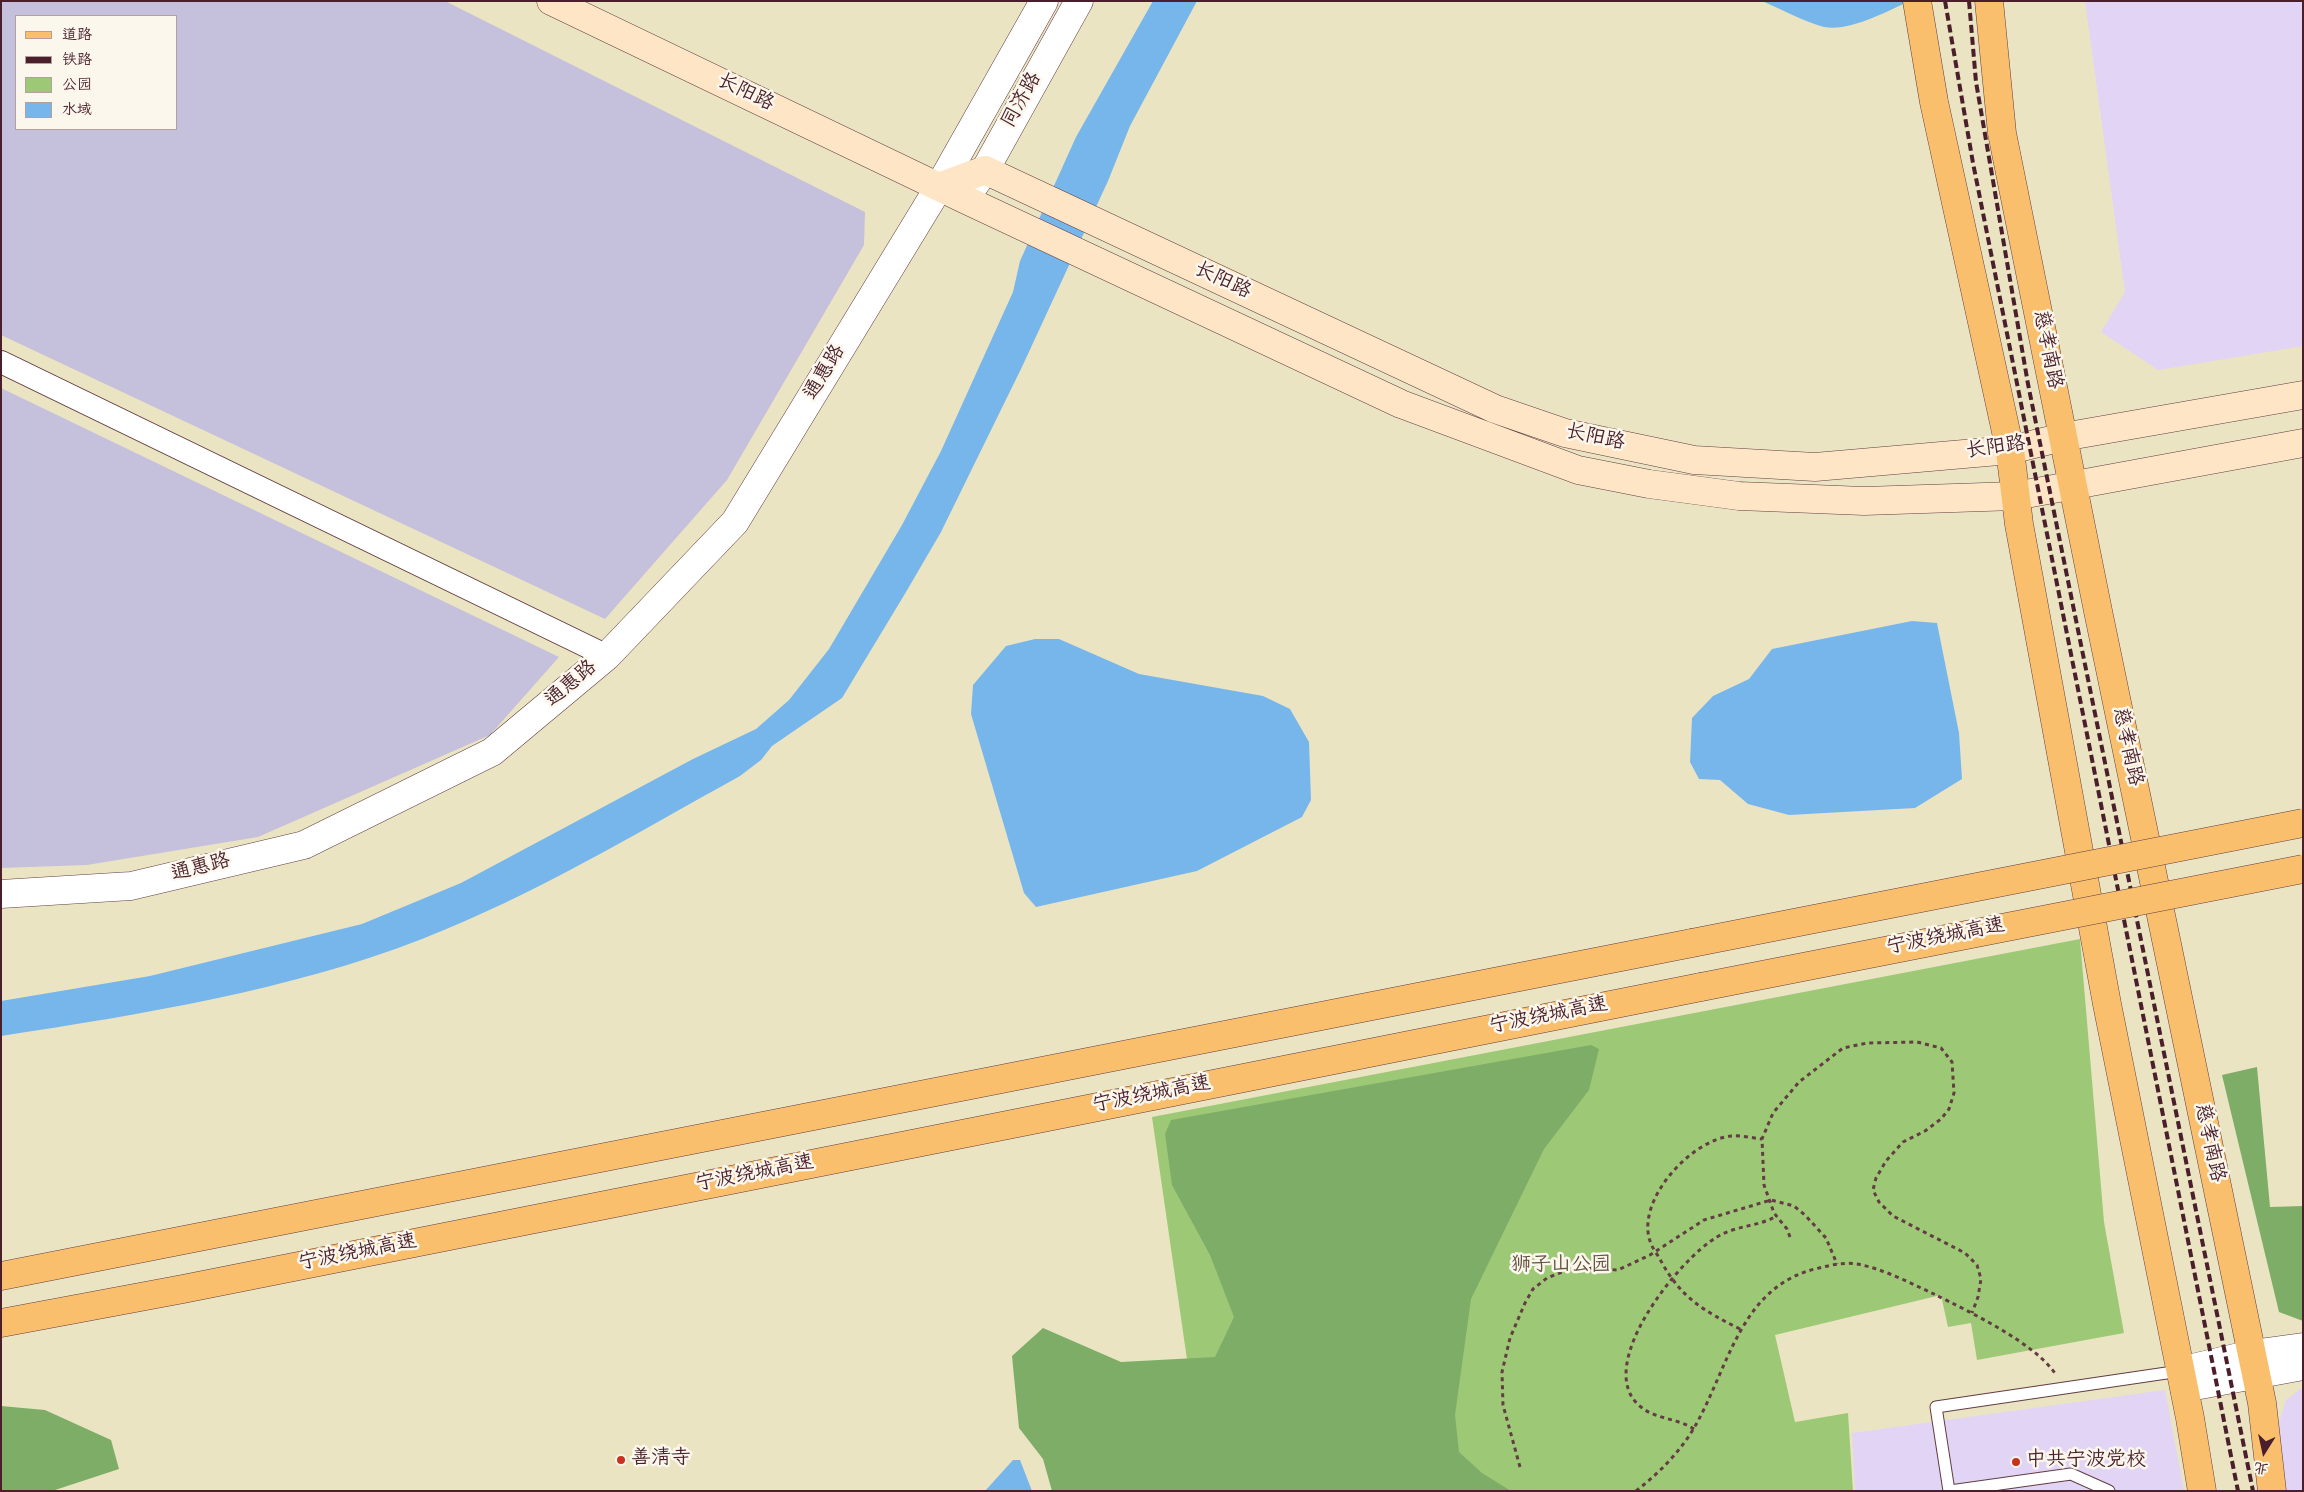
<!DOCTYPE html>
<html>
<head>
<meta charset="utf-8">
<style>
  body { margin:0 }
  #map { position:relative; width:2304px; height:1492px; overflow:hidden; background:#ebe4c3; font-family:"Indie Flower","LXGW WenKai TC",sans-serif }
  canvas { display:block }
  .frame { position:absolute; inset:0; border:2px solid #4a1f2b; pointer-events:none }
  .legend { position:absolute; left:15px; top:15px; width:162px; height:115px; box-sizing:border-box; background:#fbf7ec; border:1px solid #b4a19f; margin:0; padding:6px 9px; list-style:none; font-size:15px; color:#4a1f2b }
  .legend li { display:flex; align-items:center; gap:10px; height:25px }
  .legend b { width:25px; border:1px solid #b4a19f }
  .north { position:absolute; left:2239px; top:1427px; width:50px; height:50px; -webkit-text-stroke:4px #fbf7ec; paint-order:stroke; rotate:190deg; font-size:14px; font-weight:700; line-height:20px; text-align:center; color:#4a1f2b }
  .north::after { content:''; display:block; margin:auto; width:18px; height:22px; background:#4a1f2b; clip-path:polygon(50% 0,100% 100%,50% 72%,0 100%) }
</style>
</head>
<body>
<div id="map">
<canvas width="2304" height="1492"></canvas>
<div class="frame"></div>
<ul class="legend">
<li><b style="height:6px;background:#f9bf6d"></b>道路</li>
<li><b style="height:6px;background:#4a1f2b"></b>铁路</li>
<li><b style="height:14px;background:#9dc976"></b>公园</li>
<li><b style="height:14px;background:#77b6eb"></b>水域</li>
</ul>
<div class="north">北</div>
</div>
<script>
const g = document.querySelector('canvas').getContext('2d');
g.lineJoin = 'round';
function fillPath(path, color) {
  g.fillStyle = color;
  g.fill(path, 'evenodd');
}
function trace(path, color, width, dash) {
  g.strokeStyle = color;
  g.lineWidth = width;
  g.lineCap = dash ? 'butt' : 'round';
  g.setLineDash(dash || []);
  g.stroke(path);
}
function label(font, color, halo, rows, align = 'center') {
  g.font = font + ' "Indie Flower","LXGW WenKai TC",sans-serif';
  g.lineWidth = 5;
  g.setLineDash([]);
  g.textBaseline = 'middle';
  g.strokeStyle = halo;
  g.fillStyle = color;
  for (const [text, x, y, turn = 0] of rows) {
    g.save();
    g.translate(x, y);
    g.rotate((+turn || 0) * Math.PI / 180);
    g.textAlign = isNaN(turn) ? turn : align;
    if (halo) g.strokeText(text, 0, 0);
    g.fillText(text, 0, 0);
    g.restore();
  }
}
fillPath(new Path2D(`
  M2085,1H2303V346L2158,370L2101,332L2125,292Z
  M2303,1387V1491H2284L2276,1433L2286,1400Z
  M2165,1390L2184,1491H1855L1852,1433Z`), '#e1d4f4');
fillPath(new Path2D(`
  M1,1H445L865,212L864,245L727,480L605,619L1,335ZM16,16H176V129H16Z
  M1,388L559,657L490,735L258,837L87,865L1,868Z`), '#c5c0db');
fillPath(new Path2D(`
  M2080,939L2104,1222L2124,1333L1977,1360L1971,1323L1948,1327L1941,1295L1775,1335L1795,1422L1848,1413L1853,1491H1206L1152,1117Z`), '#9dc976');
fillPath(new Path2D(`
  M1591,1045L1599,1049L1589,1090L1544,1149L1471,1299L1455,1415L1459,1452L1482,1473L1511,1491H1052L1043,1459L1019,1428L1012,1356L1043,1328L1121,1362L1215,1357L1234,1317L1210,1255L1172,1185L1165,1134L1171,1120Z
  M2257,1067L2270,1207L2303,1206V1321L2279,1312L2222,1075Z
  M1,1406L45,1410L111,1440L119,1469L52,1491H1Z`), '#7ead67');
fillPath(new Path2D(`
  M1153,1H1197L1130,126L1108,181L1021,369L941,532L906,592L842,698L772,746L761,760L740,776C635,834 534,895 422,939C288,991 143,1014 1,1036V1001L150,976L362,924L461,883L693,759L756,729L789,700L829,649L902,525L941,451L1013,292L1020,261L1076,137Z
  M1762,1H1910C1887,11 1850,32 1824,27C1805,22 1781,9 1762,1Z
  M1912,621L1937,623L1959,733L1962,779L1915,808L1789,815L1748,804L1720,780L1699,779L1690,762L1692,718L1713,696L1749,679L1772,649Z
  M1035,639H1059L1139,674L1263,696L1290,709L1309,742L1311,800L1302,817L1197,871L1036,907L1024,893L971,714L973,685L1006,646Z
  M1013,1460H1020L1032,1491H985Z`), '#77b6eb');
const service = new Path2D(`
  M1949,1491L1936,1407L2180,1371
  M1950,1491L2071,1474L2109,1491`);
const minor = new Path2D(`
  M1,362L607,656`);
const tertiary = new Path2D(`
  M971,190L985,170L1079,1
  M1,894L131,886L304,845L492,752L607,656L735,522L939,187L1044,1
  M2180,1371L2252,1354L2303,1347
  M2200,1385L2303,1366`);
const secondary = new Path2D(`
  M551,1L964,199L1401,404L1578,470L1649,484L1739,496L1864,501L2015,496L2303,443
  M939,187L985,170L1495,409L1565,433L1694,460L1815,467L2010,450L2063,437L2303,395`);
const primary = new Path2D(`
  M1917,1L1934,102L2010,450L2019,524L2107,1004L2190,1418L2202,1491
  M1989,1L2002,133L2098,611L2262,1403L2272,1491`);
const motorway = new Path2D(`
  M1,1276L1692,943
  M1,1323L183,1289L1701,987`);
trace(service, '#623d42', 13);
trace(minor, '#623d42', 24);
trace(tertiary, '#623d42', 29);
trace(secondary, '#623d42', 29);
trace(primary, '#623d42', 29);
trace(motorway, '#623d42', 29);
trace(new Path2D(`
  M1790,1237L1787,1229L1774,1213L1764,1185L1762,1139L1773,1113L1799,1082L1843,1048L1867,1043L1917,1042L1941,1048L1952,1062L1954,1093L1949,1109L1941,1119L1925,1131L1903,1142L1886,1161L1876,1178L1873,1190L1879,1202L1893,1216L1965,1253L1977,1265L1981,1279L1978,1297L1972,1313
  M1740,1329C1704,1311 1681,1298 1661,1261C1658,1255 1652,1248 1650,1241C1636,1200 1691,1140 1731,1136C1741,1135 1752,1138 1762,1139
  M1694,1429C1677,1418 1655,1419 1641,1407C1591,1368 1679,1259 1717,1237C1737,1225 1757,1227 1777,1216
  M1520,1467L1503,1405L1502,1372L1510,1338L1525,1303L1533,1289L1547,1278L1575,1267L1618,1270L1650,1255L1704,1220L1771,1200L1794,1206L1805,1215L1826,1238L1837,1264
  M1636,1491C1659,1473 1679,1453 1694,1428C1729,1368 1740,1285 1819,1268C1831,1265 1844,1262 1857,1264C1884,1269 1910,1283 1934,1294C1968,1311 2037,1344 2056,1375`), '#623d42', 3, [4, 4]);
trace(service, '#fff', 11);
trace(minor, '#fff', 22);
trace(tertiary, '#fff', 28);
trace(secondary, '#fde5c5', 28);
trace(primary, '#f9bf6d', 28);
trace(motorway, '#f9bf6d', 28);
trace(new Path2D(`
  M1945,1L1973,163L2238,1491
  M1969,1L1976,82L2028,384L2253,1491`), '#4a1f2b', 4, [8, 4]);
const motorwayBridge = new Path2D(`
  M1692,943L2303,823
  M1701,987L2303,869`);
trace(motorwayBridge, '#623d42', 29, []);
trace(motorwayBridge, '#f9bf6d', 28);
for (const [x, y, r, color] of [
  [621,1460,5,"#c8321e"],
  [2016,1462,5,"#c8321e"]
]) {
  const dot = new Path2D();
  dot.arc(x, y, r, 0, 2 * Math.PI);
  g.fillStyle = color;
  g.fill(dot);
  trace(dot, '#fbf7ec', 2);
}
label('20px', '#4a1f2b', '#fbf7ec', [
  ["长阳路",745,94,26],
  ["同济路",1023,101,-61],
  ["长阳路",1222,282,25],
  ["慈孝南路",2046,350,79],
  ["通惠路",826,373,-59],
  ["长阳路",1595,439,12],
  ["长阳路",1996,449,-8],
  ["通惠路",572,685,-40],
  ["慈孝南路",2126,747,78],
  ["通惠路",201,869,-14],
  ["宁波绕城高速",1946,938,-11],
  ["宁波绕城高速",1549,1017,-11],
  ["宁波绕城高速",1152,1096,-11],
  ["慈孝南路",2208,1143,78],
  ["宁波绕城高速",755,1175,-11],
  ["宁波绕城高速",358,1254,-11]
]);
label('20px', '#635242', '#fbf7ec', [
  ["狮子山公园",1561,1267]
]);
label('20px', '#4a1f2b', '#fbf7ec', [
  ["善清寺",631,1460],
  ["中共宁波党校",2026,1462]
], 'left');
</script>
</body>
</html>
